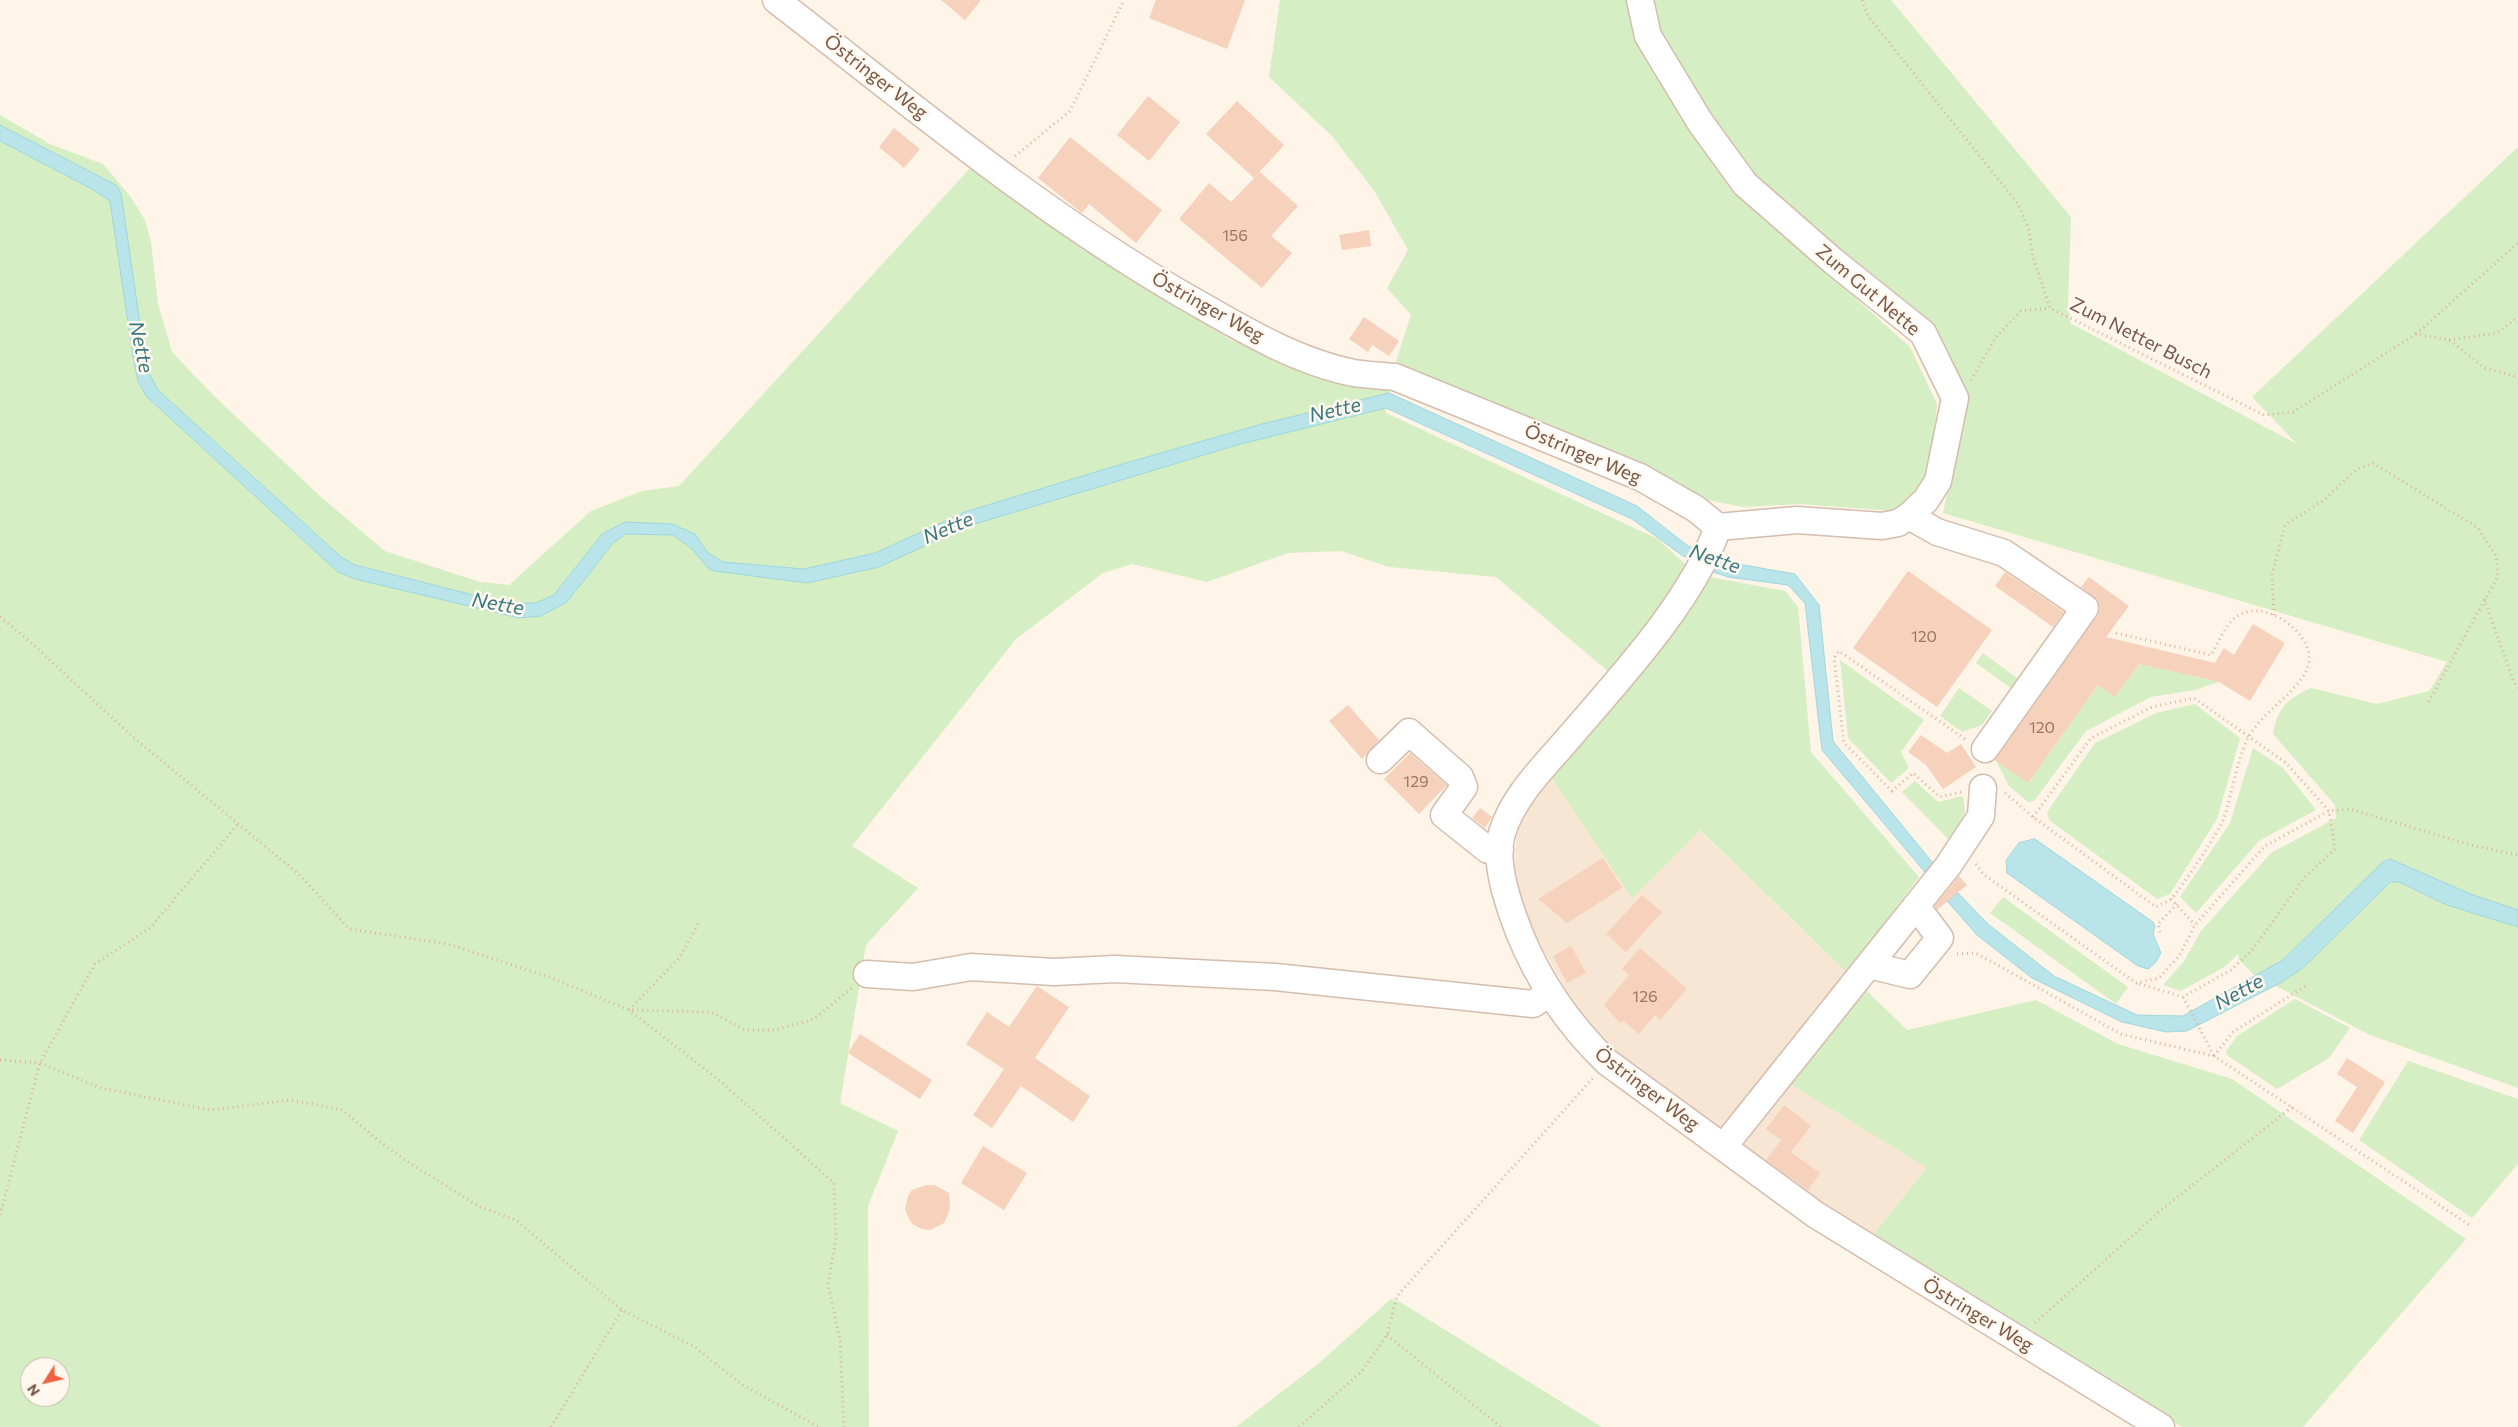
<!DOCTYPE html>
<html>
<head>
<meta charset="utf-8">
<style>
  body { margin:0 }
  #map { position:relative; width:2518px; height:1427px; overflow:hidden; background:#fef4e7; font-family:Commissioner,sans-serif }
  canvas { display:block }
  .north { position:absolute; left:20px; top:1357px; width:50px; height:50px; box-sizing:border-box; background:#fff8ef; border:1px solid #cab8ac; border-radius:50%; rotate:235deg; font-size:14px; font-weight:700; line-height:20px; text-align:center; color:#7b5848 }
  .north::after { content:''; display:block; margin:auto; width:18px; height:22px; background:#f26242; clip-path:polygon(50% 0,100% 100%,50% 72%,0 100%) }
</style>
</head>
<body>
<div id="map">
<canvas width="2518" height="1427"></canvas>
<div class="north">N</div>
</div>
<script>
const g = document.querySelector('canvas').getContext('2d');
g.lineJoin = 'round';
function fillPath(path, color) {
  g.fillStyle = color;
  g.fill(path, 'evenodd');
}
function trace(path, color, width, dash) {
  g.strokeStyle = color;
  g.lineWidth = width;
  g.lineCap = dash ? 'butt' : 'round';
  g.setLineDash(dash || []);
  g.stroke(path);
}
function label(font, color, halo, rows, align = 'center') {
  g.font = font + ' Commissioner,sans-serif';
  g.lineWidth = 5;
  g.setLineDash([]);
  g.textBaseline = 'middle';
  g.strokeStyle = halo;
  g.fillStyle = color;
  for (const [text, x, y, turn = 0] of rows) {
    g.save();
    g.translate(x, y);
    g.rotate((+turn || 0) * Math.PI / 180);
    g.textAlign = isNaN(turn) ? turn : align;
    if (halo) g.strokeText(text, 0, 0);
    g.fillText(text, 0, 0);
    g.restore();
  }
}
fillPath(new Path2D(`
  M1551,777L1632,897L1699,830L1847,973L1724,1135L1613,1050L1581,1017L1529,924L1514,879L1515,850L1518,828L1537,791Z
  M1787,1082L1927,1168L1871,1237L1740,1145Z`), '#f7e6d4');
fillPath(new Path2D(`
  M1280,0H1629L1735,190L1910,347L1937,404L1931,471L1918,491L1902,506L1892,511L1799,504L1743,507L1702,499L1394,367L1411,315L1387,288L1408,250L1375,192L1332,136L1269,77Z
  M1649,0H1891L2071,217L2068,305L2070,323L2297,444L2252,397L2518,147V1088L2370,1035L2253,974L2239,960L2238,954L2226,966L2181,991L2163,985L2184,961L2201,931L2271,853L2336,818L2335,805L2273,734C2278,707 2286,700 2311,688L2377,704L2429,691L2447,662L1943,513L1967,396L1932,325L1753,178L1708,116L1656,30Z
  M0,115L50,144L103,164L130,196L145,220L151,242L158,304L172,352L212,394L321,497L385,551L480,582L509,585L591,511L642,491L679,486L973,165L1037,217L1127,278L1231,340L1307,372L1394,381L1387,399L1386,413L1658,539L1687,566L1630,648L1609,672L1496,577L1389,567L1341,551L1288,553L1207,582L1132,564L1103,573L1016,639L852,846L918,888L866,945L840,1103L898,1131L868,1206L869,1427H0ZM30,1367H60V1397H30Z
  M1710,577L1785,591L1798,607L1811,752L1919,877L1847,973L1700,830L1632,898L1551,777L1644,664Z
  M1983,653L2021,681L2015,691L1976,663Z
  M1840,660L1924,720L1901,752L1909,768L1891,783L1848,738Z
  M2139,664L2219,682L2195,690L2151,697L2086,731L2034,801L2028,802L2009,786L1995,759L2028,783L2098,685L2115,697Z
  M1959,688L1992,711L1982,725L1962,732L1940,716Z
  M2195,704L2240,738L2217,819L2170,894L2157,899L2049,820L2047,812L2095,743L2156,713Z
  M2253,748L2283,768L2316,810L2259,841L2196,913L2180,897L2230,823Z
  M1915,781L1938,802L1963,796L1965,813L1949,840L1902,792Z
  M2003,897L2128,987L2116,1004L1990,913Z
  M1862,986L1907,1030L2036,1000L2118,1044L2232,1079L2466,1239L2303,1427H2182L1871,1237L1927,1168L1787,1082Z
  M2295,999L2350,1028L2329,1058L2277,1089L2228,1056L2226,1051L2237,1036Z
  M2408,1061L2518,1099V1164L2472,1218L2359,1140Z
  M1391,1299L1400,1302L1602,1427H1236L1319,1363Z`), '#d6eec3');
const water = new Path2D(`
  M0,125L116,185L121,193L144,352L150,375L158,390L341,557L355,565L485,598L510,603H536L554,595L602,534L625,522L672,524L695,534L708,553L723,562L804,569L875,553L965,512L1112,467L1262,424L1389,393L1637,506L1688,546L1701,551L1696,561L1683,556L1632,519L1386,408L1237,445L1095,488L968,526L879,567L807,583L715,571L709,569L691,548L673,535L626,534L613,543L567,602L541,616L519,618L355,579L338,572L327,562L146,396L138,381L133,356L110,201L92,189L0,141Z
  M1717,556L1732,563L1795,574L1819,605L1833,741L1937,868L1929,877L1822,750L1805,603L1788,585L1728,577L1710,571Z
  M2035,839L2153,922L2155,926L2153,934L2161,953L2156,962L2148,969L2138,966L2007,873L2006,860L2019,843Z
  M2390,859L2473,895L2518,910V927L2447,905L2399,882H2390L2303,968L2280,983L2187,1031L2166,1032L2122,1022L2032,978L1977,935L1947,901L1958,893L1988,924L2054,976L2137,1015L2183,1016L2283,960L2383,862Z`);
fillPath(water, '#b9e5ea');
trace(water, '#9ed6dd', 1);
fillPath(new Path2D(`
  M941,0H981L965,20Z
  M1156,0H1245L1227,49L1149,18Z
  M1148,96L1180,122L1149,161L1117,135Z
  M1237,101L1284,145L1254,178L1206,134Z
  M894,128L920,149L904,168L879,147Z
  M1070,137L1162,210L1136,243L1089,204L1082,213L1038,178Z
  M1260,172L1298,206L1271,236L1292,253L1262,288L1179,219L1209,183L1231,202Z
  M1369,230L1371,246L1342,250L1339,235Z
  M1364,317L1399,341L1389,356L1372,345L1368,352L1349,339Z
  M1908,571L1992,630L1937,707L1853,648Z
  M2005,572L2064,612L2053,627L1995,586Z
  M2089,577L2129,606L2106,637L2215,663L2224,648L2234,655L2253,624L2285,643L2250,701L2219,682L2139,664L2115,697L2098,685L2028,783L1995,760L2097,616L2100,609L2098,601L2081,587Z
  M1348,705L1379,740L1362,759L1329,721Z
  M1921,735L1947,753L1961,744L1976,767L1943,789L1926,765L1908,752Z
  M1410,753L1447,785L1419,814L1384,779Z
  M1480,808L1492,817L1485,828L1472,818Z
  M1603,858L1622,888L1567,923L1538,899Z
  M1959,876L1967,885L1937,910L1935,906Z
  M1642,895L1662,912L1626,952L1606,934Z
  M1571,946L1586,973L1567,983L1553,956Z
  M1640,948L1687,989L1660,1020L1655,1015L1639,1034L1623,1021L1620,1023L1604,1005L1629,975L1622,969Z
  M1037,986L1069,1007L1035,1058L1090,1096L1073,1122L1021,1086L992,1128L973,1115L1004,1069L966,1044L987,1012L1009,1027Z
  M860,1034L932,1080L920,1099L848,1053Z
  M2347,1058L2385,1082L2353,1133L2335,1121L2357,1087L2337,1074Z
  M1784,1105L1811,1126L1791,1152L1820,1173L1808,1190L1766,1160L1781,1140L1766,1129Z
  M983,1146L1027,1173L1004,1210L961,1183Z
  M926,1185H934L949,1193L950,1209L944,1223L930,1230L922,1229L912,1224L905,1210L908,1196L912,1190Z`), '#f6d1bc');
const minor = new Path2D(`
  M776,0C908,102 1038,211 1183,295C1236,325 1293,361 1354,373C1367,375 1382,376 1395,377L1640,477L1696,509L1718,527
  M1640,0L1648,36L1700,122L1745,184L1833,261L1923,333L1955,398L1938,481L1926,500L1909,516L1898,523L1882,526L1797,520L1718,527
  M1909,516L1937,532L2004,553L2085,608L1985,749
  M1718,527C1692,602 1618,680 1566,741C1542,769 1513,797 1502,833C1493,862 1509,906 1519,932C1539,982 1569,1025 1607,1062L1816,1215L2161,1427
  M1380,760L1409,732L1460,777L1464,787L1444,815L1488,850H1500
  M1869,965L1910,975L1940,938L1916,906
  M867,974L913,977L971,967L1054,972L1115,969L1275,977L1533,1004L1550,993
  M1724,1146L1948,866L1981,816L1983,788`);
trace(minor, '#d4bdae', 29);
trace(new Path2D(`
  M1862,0L1868,16L2018,204L2029,230L2033,257L2050,308L2264,415L2293,412L2416,334L2449,340L2485,368L2518,377
  M1015,156L1070,111L1124,0
  M2416,334L2518,243
  M2449,340L2497,333L2518,317
  M1971,380L1996,337L2021,311L2050,308
  M2484,599L2514,682L2518,688
  M2274,615L2272,575L2285,525L2324,500L2357,469L2373,463L2478,528L2496,556L2498,576L2428,703
  M0,617L27,639L133,737L301,876L349,929L448,944L552,978L629,1010L711,1012L745,1030H775L814,1019L852,988
  M1961,792L1940,797L1913,773L1892,791L1844,743L1834,658L1839,651L1965,739
  M2005,793L2033,817L2156,907C2161,904 2168,902 2172,898C2182,887 2220,830 2224,818C2232,794 2237,760 2248,738C2260,713 2306,687 2309,662C2313,632 2265,599 2239,615C2226,622 2219,642 2211,655L2116,633
  M2033,817L2091,738L2152,707L2194,698L2286,763L2329,811L2335,849L2304,878L2253,949L2231,970L2183,997L2136,983
  M1976,864L1983,874L2136,983L2159,978L2179,956L2195,925L2265,846L2329,811L2350,809L2471,845L2518,855
  M2171,899L2195,925
  M698,924L680,957L629,1010L719,1080L834,1183L836,1239L828,1284L840,1340L844,1427
  M2160,932L2158,924L2177,904
  M1957,954L1976,953L2121,1034L2214,1056L2471,1226
  M2183,997L2214,1056
  M2214,1056L2233,1032L2307,985
  M0,1060L40,1063L101,1088L210,1110L290,1100L343,1110L379,1141L411,1164L480,1207L516,1220L622,1310L695,1347L741,1384L819,1427
  M0,1215L40,1063L95,964L150,928L238,824
  M2035,1323L2160,1211L2292,1107
  M1387,1335L1501,1427
  M551,1427L622,1310
  M1299,1427L1361,1372L1387,1335L1397,1296L1593,1078`), '#dcb39e', 3, [1, 4]);
trace(minor, '#fff', 26);
label('16px', '#9a7665', null, [
  ["156",1235,236],
  ["120",1924,637],
  ["120",2042,728],
  ["129",1416,782],
  ["126",1645,997]
]);
label('19px', '#7b5848', '#fff8ef', [
  ["Östringer Weg",876,77,38],
  ["Zum Gut Nette",1868,290,40],
  ["Östringer Weg",1208,307,29],
  ["Zum Netter Busch",2141,338,27],
  ["Östringer Weg",1583,454,23],
  ["Östringer Weg",1647,1089,37],
  ["Östringer Weg",1978,1315,31]
]);
label('italic 20px', '#3a7881', '#fff8ef', [
  ["Nette",141,347,78],
  ["Nette",1335,410,-13],
  ["Nette",948,528,-23],
  ["Nette",1715,559,19],
  ["Nette",498,604,10],
  ["Nette",2239,992,-29]
]);
</script>
</body>
</html>
